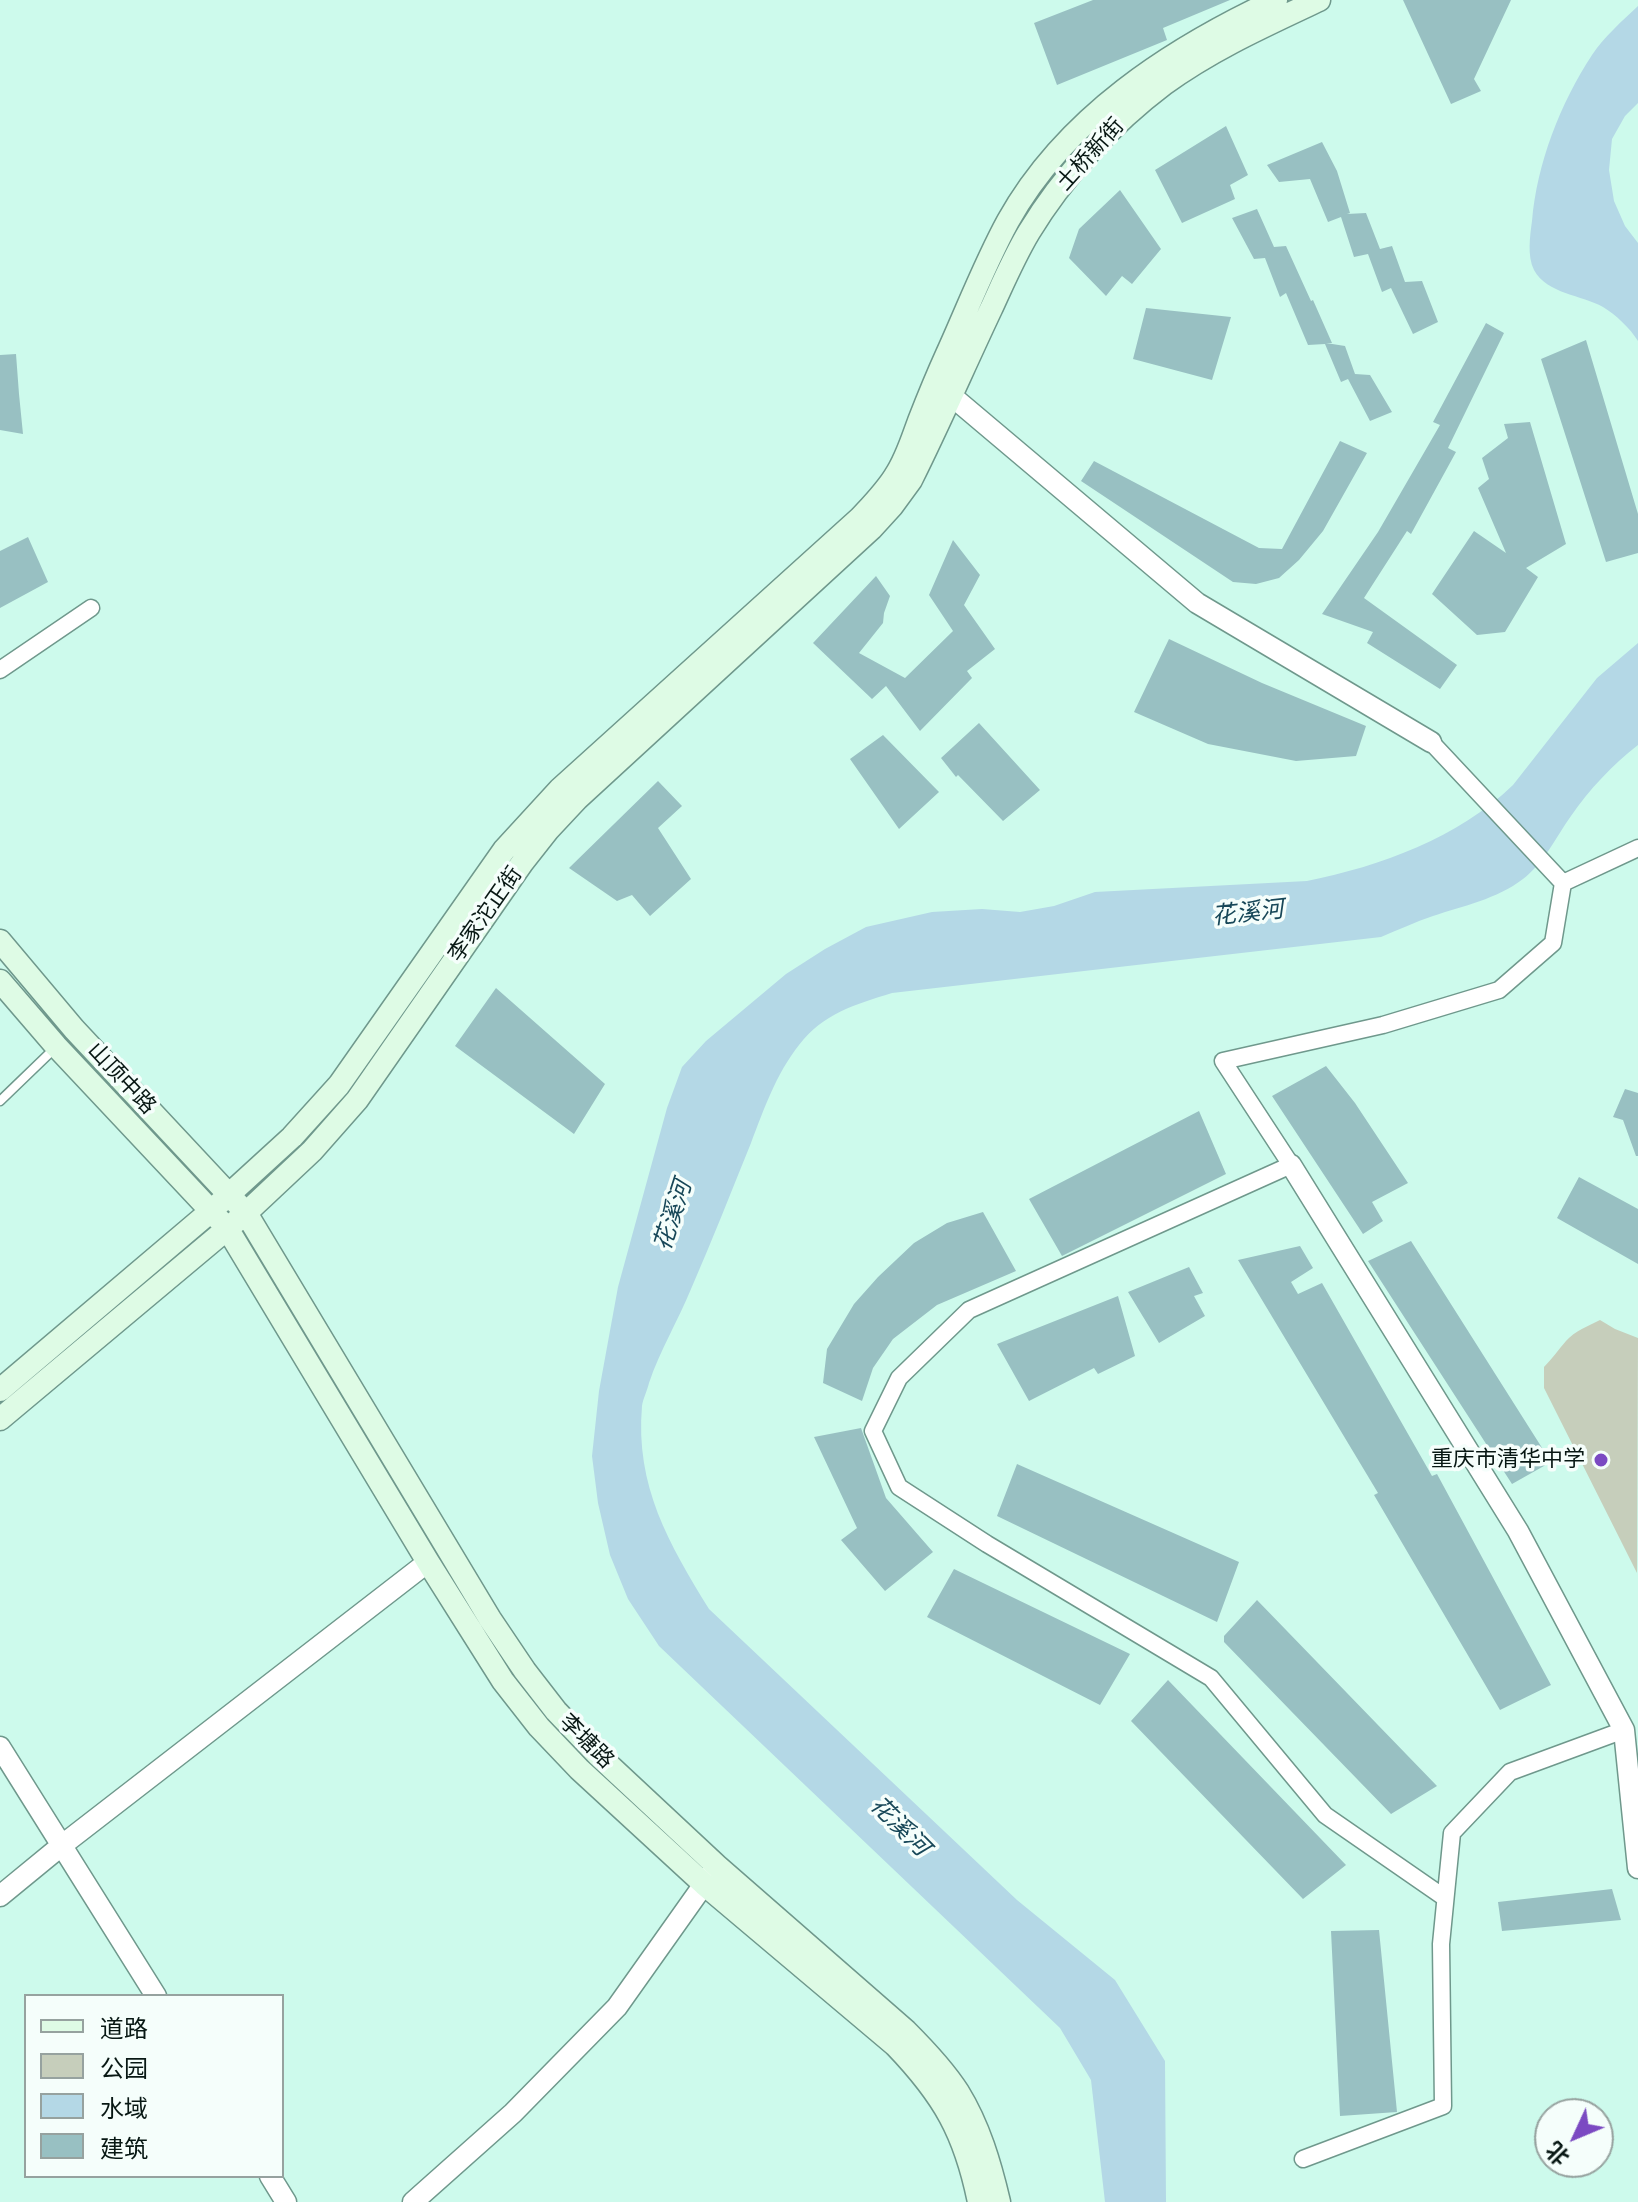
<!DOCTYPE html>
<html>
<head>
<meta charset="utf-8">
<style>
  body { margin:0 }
  #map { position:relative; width:1638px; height:2202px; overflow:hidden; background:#cdfaec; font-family:"DM Sans","Noto Sans SC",sans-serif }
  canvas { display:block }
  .legend { position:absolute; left:24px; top:1994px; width:260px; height:184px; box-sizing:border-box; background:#f5fefb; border:2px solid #96a29f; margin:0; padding:10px 14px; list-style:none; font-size:24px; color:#081814 }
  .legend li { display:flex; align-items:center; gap:16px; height:40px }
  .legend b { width:40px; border:2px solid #96a29f }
  .north { position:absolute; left:1534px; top:2098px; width:80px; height:80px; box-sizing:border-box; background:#f5fefb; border:2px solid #96a29f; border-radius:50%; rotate:226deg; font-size:22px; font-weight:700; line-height:32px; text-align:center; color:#081814 }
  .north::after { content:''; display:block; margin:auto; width:28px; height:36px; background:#7b4ac2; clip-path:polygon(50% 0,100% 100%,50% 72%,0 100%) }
</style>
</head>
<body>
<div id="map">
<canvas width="1638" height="2202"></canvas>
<ul class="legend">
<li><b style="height:10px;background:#defbe5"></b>道路</li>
<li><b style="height:22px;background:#c6cebb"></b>公园</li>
<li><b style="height:22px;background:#b4d8e6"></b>水域</li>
<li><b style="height:22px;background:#98c0c2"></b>建筑</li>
</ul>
<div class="north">北</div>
</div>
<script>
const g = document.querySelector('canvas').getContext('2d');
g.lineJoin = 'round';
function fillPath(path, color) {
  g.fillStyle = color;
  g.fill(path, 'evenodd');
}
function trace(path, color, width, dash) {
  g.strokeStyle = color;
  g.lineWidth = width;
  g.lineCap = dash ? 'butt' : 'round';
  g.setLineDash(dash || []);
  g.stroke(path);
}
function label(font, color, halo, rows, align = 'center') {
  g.font = font + ' "DM Sans","Noto Sans SC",sans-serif';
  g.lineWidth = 7;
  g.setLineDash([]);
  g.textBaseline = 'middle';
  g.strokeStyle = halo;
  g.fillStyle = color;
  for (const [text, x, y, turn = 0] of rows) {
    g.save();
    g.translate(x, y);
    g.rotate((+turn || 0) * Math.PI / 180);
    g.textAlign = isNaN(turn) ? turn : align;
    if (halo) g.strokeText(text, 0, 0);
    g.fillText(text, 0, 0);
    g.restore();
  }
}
fillPath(new Path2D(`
  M1600,1320L1615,1329L1638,1338L1637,1573L1544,1388V1367C1552,1359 1558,1350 1566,1341C1575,1331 1588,1326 1600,1320Z`), '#c6cebb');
fillPath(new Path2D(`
  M1638,6V103L1625,116L1612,139L1609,170L1614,201L1625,226L1638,243V341C1630,328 1616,315 1603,307C1582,295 1547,294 1534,270C1527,256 1530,236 1532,221C1537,163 1560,104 1592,55C1604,37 1622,21 1638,6Z
  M1638,643V745C1613,764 1589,790 1571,816C1556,837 1544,863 1523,879C1497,899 1463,906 1433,916C1415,922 1398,930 1381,937L892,993C854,1005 824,1013 799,1045C776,1074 764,1109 751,1143C731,1192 712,1241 691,1289C678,1321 660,1350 649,1383C647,1391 643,1399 642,1406C635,1486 669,1544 709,1609L1017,1900L1115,1980L1165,2061L1166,2202H1105L1091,2080L1060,2028L659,1646L628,1599L610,1555L598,1503L592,1456L599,1391L618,1287L667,1108L682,1067L706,1041L786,974L825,949L866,927L932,912L982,909L1020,912L1054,906L1095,892L1307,881C1381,866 1458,838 1513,785L1597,678Z`), '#b4d8e6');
fillPath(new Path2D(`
  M1093,0H1230L1163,28L1167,40L1057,85L1034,23Z
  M1403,0H1511L1474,79L1481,91L1451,104Z
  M1226,126L1248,175L1230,185L1235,199L1182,223L1155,170Z
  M1322,142L1337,171L1350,213L1347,214L1366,213L1380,249L1392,246L1405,282L1422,281L1438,322L1413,334L1391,288L1382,292L1368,254L1354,257L1341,217L1328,222L1310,179L1279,182L1267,165Z
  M1120,190L1161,249L1132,284L1122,276L1106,296L1069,258L1079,229Z
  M1257,209L1274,247L1286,246L1311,301L1313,300L1332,343H1326L1345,346L1355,374L1370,375L1392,412L1370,421L1348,379L1341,382L1325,344L1308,345L1286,293L1280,297L1265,258L1254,259L1232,218Z
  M1146,308L1231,317L1212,380L1133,359Z
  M1486,323L1504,333L1448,448L1456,452L1411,534L1407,531L1364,598L1457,665L1440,689L1367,643L1373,632L1322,614L1378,532L1440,425L1433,422Z
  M1586,340L1638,514V553L1606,562L1541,359Z
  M16,354L19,394L23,434L0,430V355Z
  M1530,422L1566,544L1526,568L1538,577L1505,632L1477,635L1432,594L1474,531L1506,553L1478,488L1489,479L1482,458L1508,438L1504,424Z
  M1340,441L1367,453L1323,531L1299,560L1279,578L1256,584L1233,582L1081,481L1094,461L1259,548L1282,549Z
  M28,537L48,582L0,608V551Z
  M953,540L980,575L964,605L995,649L967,671L972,678L920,731L886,686L872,699L813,643L876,576L890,596L884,613L883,623L859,653L905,678L953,631L929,595Z
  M1169,639L1262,683L1366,726L1356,756L1296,761L1208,744L1134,712Z
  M979,723L1040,790L1003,821L958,775L956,777L941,758Z
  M883,735L939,792L899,829L850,759Z
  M658,781L682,806L658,828L691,879L650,916L632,895L617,901L569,868Z
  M496,988L605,1084L574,1134L455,1046Z
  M1326,1066L1355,1103L1408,1183L1372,1202L1383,1221L1363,1234L1272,1096Z
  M1625,1089L1638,1093V1156H1636L1623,1120L1613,1117Z
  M1199,1111L1226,1174L1062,1256L1029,1199Z
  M1579,1177L1638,1209V1264L1557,1218Z
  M983,1212L1016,1271L937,1305L893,1339L873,1368L862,1401L823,1383L827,1349L854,1304L878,1277L914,1243L947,1223Z
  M1411,1241L1551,1462L1512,1484L1368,1261Z
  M1300,1246L1313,1268L1291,1282L1298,1294L1322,1283L1432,1476L1437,1474L1551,1685L1500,1710L1374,1495L1378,1493L1238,1260Z
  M1189,1267L1203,1293L1194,1296L1205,1316L1159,1343L1128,1292Z
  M1118,1296L1135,1356L1098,1374L1094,1368L1029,1401L997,1344Z
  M861,1428L886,1498L933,1552L885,1591L841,1540L857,1528L814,1437Z
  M1017,1464L1239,1562L1217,1622L997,1516Z
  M954,1569L1130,1654L1100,1705L927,1617Z
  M1257,1600L1437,1786L1391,1814L1224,1642V1636Z
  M1168,1680L1346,1865L1303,1899L1131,1721Z
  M1612,1889L1621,1920L1502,1931L1498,1902Z
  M1379,1930L1397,2112L1340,2116L1331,1931Z`), '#98c0c2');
const service = new Path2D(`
  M0,1101L56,1047`);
const minor = new Path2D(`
  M0,670L91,608
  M1431,742L1563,883
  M1445,1898L1325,1815L1211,1678L987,1544L899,1487L873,1431L899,1378L969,1310L1291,1165L1223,1061L1383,1025L1499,990L1553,943L1563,883L1638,848
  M1303,2159L1443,2106L1441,1944L1452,1833L1510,1772L1624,1730`);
const tertiary = new Path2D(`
  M941,387L1197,603L1431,742
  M1291,1165L1518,1531L1624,1730L1638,1868
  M0,1747L156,1996
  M0,1896L61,1846L428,1562
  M270,2176L286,2202
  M413,2202L513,2113L617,2007L712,1873`);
const secondary = new Path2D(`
  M0,941L74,1029L246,1213L490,1619L525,1671L556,1711L598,1755L717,1866L906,2031C925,2050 944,2070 958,2092C979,2126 990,2164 999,2202
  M0,981L56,1046L227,1228L428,1562L503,1681L539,1727L579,1769L704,1884L895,2045C944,2096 965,2133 979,2202
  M0,1390L211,1211L292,1137L339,1085L504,850L560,789L860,518C872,505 885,492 895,476C906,460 912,440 919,421C928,398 937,376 947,354C967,310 985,263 1008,221C1066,117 1171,49 1276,0
  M0,1419L246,1213L312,1151L357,1100L522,863L548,830L577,799L871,529L892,506L911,480C939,424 964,366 991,309C1003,283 1014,257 1029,232C1063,176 1111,124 1164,84C1212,49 1266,25 1319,0`);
trace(service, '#6f988c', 11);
trace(minor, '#6f988c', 19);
trace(tertiary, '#6f988c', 23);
trace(secondary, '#6f988c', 25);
trace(service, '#fff', 8);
trace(minor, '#fff', 16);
trace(tertiary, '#fff', 20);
trace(secondary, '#defbe5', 22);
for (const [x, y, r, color] of [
  [1601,1460,8,"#7b4ac2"]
]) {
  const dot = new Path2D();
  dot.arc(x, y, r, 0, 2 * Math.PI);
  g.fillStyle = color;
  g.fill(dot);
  trace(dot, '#f5fefb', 3);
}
label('22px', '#081814', '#f5fefb', [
  ["土桥新街",1091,155,-48],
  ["李家沱正街",486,915,-55],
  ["山顶中路",121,1079,47],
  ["李塘路",586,1742,45]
]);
label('22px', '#081814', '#f5fefb', [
  ["重庆市清华中学",1585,1460]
], 'right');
label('italic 24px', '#174758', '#f5fefb', [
  ["花溪河",1248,914,-6],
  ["花溪河",674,1216,-72],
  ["花溪河",899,1827,45]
]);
</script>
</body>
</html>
